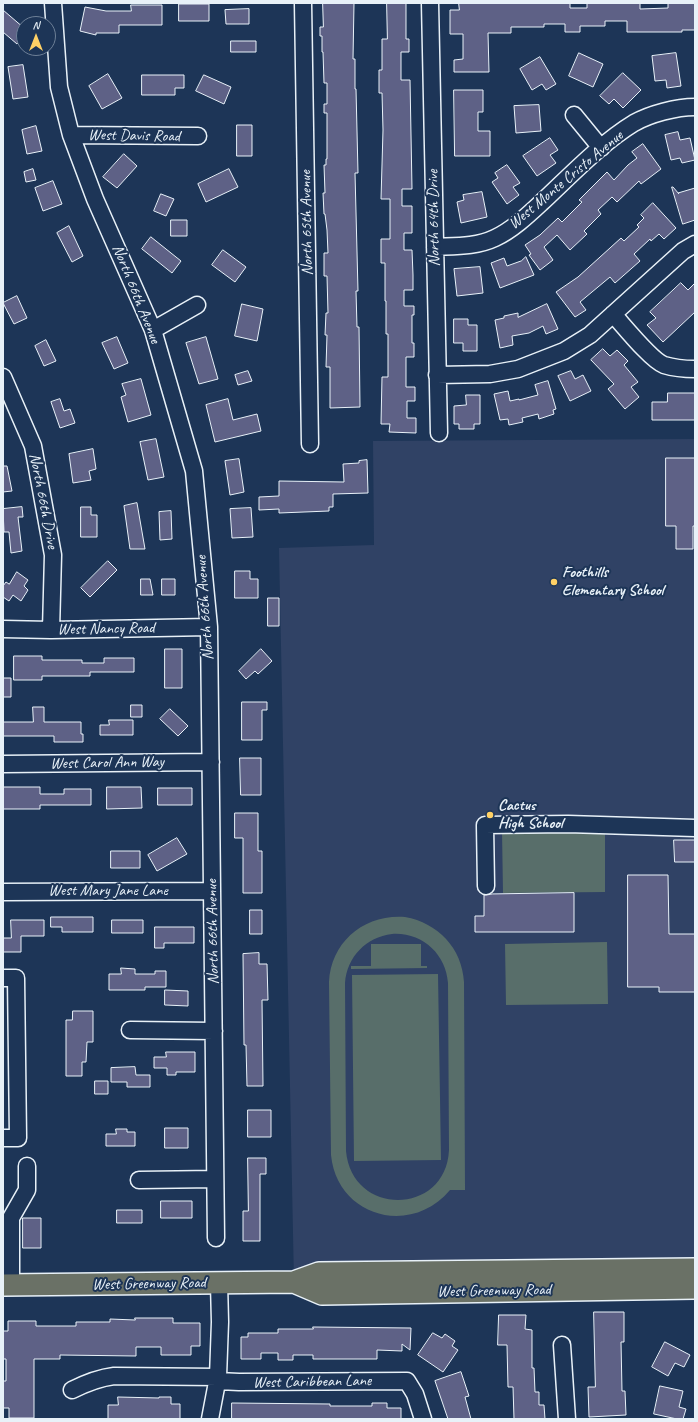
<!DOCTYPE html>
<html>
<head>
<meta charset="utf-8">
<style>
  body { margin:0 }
  #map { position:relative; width:698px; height:1422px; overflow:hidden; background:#1d3557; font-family:Caveat,sans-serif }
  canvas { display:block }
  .frame { position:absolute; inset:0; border:4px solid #e8f1f8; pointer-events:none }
  .north { position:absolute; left:16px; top:16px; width:40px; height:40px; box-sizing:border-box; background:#1d3557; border:1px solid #6e8097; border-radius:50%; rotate:0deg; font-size:11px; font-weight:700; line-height:16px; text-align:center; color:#e8f1f8 }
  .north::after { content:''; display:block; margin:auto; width:14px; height:18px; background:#ffd166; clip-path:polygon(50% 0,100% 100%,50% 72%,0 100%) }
</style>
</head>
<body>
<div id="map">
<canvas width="698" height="1422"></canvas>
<div class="frame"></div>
<div class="north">N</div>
</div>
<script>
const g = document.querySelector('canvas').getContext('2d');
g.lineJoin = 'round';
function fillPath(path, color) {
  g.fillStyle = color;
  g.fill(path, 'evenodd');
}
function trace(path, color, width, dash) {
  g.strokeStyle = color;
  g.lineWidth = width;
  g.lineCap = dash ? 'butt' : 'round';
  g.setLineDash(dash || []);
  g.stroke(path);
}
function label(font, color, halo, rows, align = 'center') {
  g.font = font + ' Caveat,sans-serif';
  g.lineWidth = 4;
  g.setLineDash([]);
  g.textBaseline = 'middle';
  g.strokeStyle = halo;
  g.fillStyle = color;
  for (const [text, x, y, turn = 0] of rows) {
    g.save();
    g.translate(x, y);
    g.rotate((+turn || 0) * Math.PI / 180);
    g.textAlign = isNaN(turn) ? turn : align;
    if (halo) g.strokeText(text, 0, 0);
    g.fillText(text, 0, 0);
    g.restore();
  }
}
fillPath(new Path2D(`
  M695,439V1278L294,1282L279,548L374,545L373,441Z`), '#304265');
fillPath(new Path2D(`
  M605,830V892L503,893L502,831Z
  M405,917C438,923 462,948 464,982L465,1190H450C411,1237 337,1217 331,1155L329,982C331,942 364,914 405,917ZM392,934C422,932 446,954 448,983L449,1150C446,1216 352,1217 346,1151L345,983C347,957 366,937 392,934Z
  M607,942L608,1004L506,1005L505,944Z
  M371,944H421V966H427V968L351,969V966H371Z
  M438,974L441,1160L354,1161L352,975Z`), '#586e6a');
const building = new Path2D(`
  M323,3H354L353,59H355V89H356L358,173H355L358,291H356L357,327H359L360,407L330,408V367H326L327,335H325L326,313H328L327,276H324V253H328L327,230L325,214H324L323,193H325L324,165H326V159H327V113H324V104H327V83H324L323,52H322V36H320V27H323Z
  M387,3H406V39H409V52H401V80H410L412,189H402V206H412V233H404V250H412L413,275V290H404V306H414V315H412V343H414V357H406V387H415V401H407V418H416V433L389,432L390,424H381L382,377H388V334H386V301H385V263H381V239H390V199H381L383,130L382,93H379V70H382V39H387Z
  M459,3H570V8H587V3H640V9L668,8V3H695V30H682V32H627V21H605V26H580V32H565V24H544V27H511V33H488L489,72H454V60L463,59V34H450V10H459Z
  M179,4H209V21H179Z
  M131,5H162V25H119V33H96V35L80,31L85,7L106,11H131Z
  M249,9V24H226L225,10Z
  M3,10L24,28V36L17,44L3,32Z
  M231,41H256V52H231Z
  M579,53L603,64L593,87L569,76Z
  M676,53L681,86L667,88L666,80L655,81L652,56Z
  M540,57L556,84L546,90L542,84L532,90L520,69Z
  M23,65L28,97L13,99L8,67Z
  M623,73L641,90L623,108L614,99L609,104L600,96Z
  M108,74L122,98L102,109L89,86Z
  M142,75H184V88H175V95H142Z
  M204,75L231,87L224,104L196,91Z
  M454,90H483V112H478V131H490V156H455Z
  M539,105L541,131L516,133L514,106Z
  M237,125H252V156H237Z
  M36,126L42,151L27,154L22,130Z
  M678,132L680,140L690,138L695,160L682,163L680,158L671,160L665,135Z
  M550,138L558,150L550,155L556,163L537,176L523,156Z
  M643,144L661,169L641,184L639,181L617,202L612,197L598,210L601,214L584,231L587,234L570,250L557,235L544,247L553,260L540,270L529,255L531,254L525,245L540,235L558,218L562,222L582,202L579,200L607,172L614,180L628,165L637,158L632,152Z
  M124,154L137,166L117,188L103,177Z
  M507,165L520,183L513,187L519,195L507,204L492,182L498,178L495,173Z
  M33,169L36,180L26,182L24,172Z
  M229,169L238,187L206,202L198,184Z
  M53,181L62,204L43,211L35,188Z
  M672,187H673L679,194L678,193L695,188V220L683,224Z
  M482,192L487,217L461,223L457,202L464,200L463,195Z
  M161,194L174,199L166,216L154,211Z
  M653,203L676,228L664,239L659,234L651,241L650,239L634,254L640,261L615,283L610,277L580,302L586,310L575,317L556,292L578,277L621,238L624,241L639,227L637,225L644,218L641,215Z
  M171,220H187V236H171Z
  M69,226L83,256L72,262L57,233Z
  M151,237L181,261L172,273L142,249Z
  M223,250L246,267L235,282L212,265Z
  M526,257L534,275L500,288L491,263L504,258L507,266L521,261Z
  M480,267L483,293L457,296L454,269Z
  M681,283L688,290L695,283V312L663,342L647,325L656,318L650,312Z
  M17,296L27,318L14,324L3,303Z
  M242,304L263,309L257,341L235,336Z
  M547,304L558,329L546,334L543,326L529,333L512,336L513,345L500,348L495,320L504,318V316L518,313V317Z
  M454,319H468V325H477V351H463V343H454Z
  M117,337L128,363L114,369L102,343Z
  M206,337L218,379L199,384L186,343Z
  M46,340L56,361L44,366L35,346Z
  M603,349L610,356L617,350L628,361L624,365L638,382L631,387L639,397L625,409L608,389L614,384L591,360Z
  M248,371L252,381L238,385L235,375Z
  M571,371L575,379L583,375L591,391L570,401L558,376Z
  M141,379L151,415L128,422L121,397L126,395L122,384Z
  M548,381L556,409L553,410L554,414L539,419L538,414L522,418L523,422L509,425L508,419L500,420L494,394L508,391L510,401L519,399V400L538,395L535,385Z
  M668,393H695V420H652V402H667Z
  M466,395H480V424H474V429H459V424H454V406L466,405Z
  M60,399L64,411L70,409L75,423L60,428L51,402Z
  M228,399L233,420L257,414L261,431L215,442L206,405Z
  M156,439L164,477L148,480L140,442Z
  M93,449L96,469L89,471L91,480L73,483L69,454Z
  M666,458H695V526H693V549H676V526H666Z
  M239,459L244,492L230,495L225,461Z
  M367,460L368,493L333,494V507H329V511L279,513V509L259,510V497L279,496V481L344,482L343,464L359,463V461Z
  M3,466H7L12,491L3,492Z
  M137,503L145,549H130L124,506Z
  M22,507L23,517H18L22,551L11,553L9,532H4L3,509Z
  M81,507H91V515H97V537H81Z
  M251,508L253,537L232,538L230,509Z
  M171,511L172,539L160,540L159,512Z
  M108,561L117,570L90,597L81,588Z
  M235,571H250V579H258V598H235Z
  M17,572L28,580L24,586L28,590L21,601L13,595L9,601L3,597V586L6,582L9,584Z
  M141,579H150L153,595H141Z
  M162,579H175V595H162Z
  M268,598H279V626H268Z
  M165,649H182V688H165Z
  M261,649L272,661L258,674L255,671L246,679L239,671Z
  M14,656H42V660H82V663H104V658H134V672H90V676H42V680H14Z
  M3,678H11V697H3Z
  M242,702H267V710H262V740H242Z
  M131,705H142V717H131Z
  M33,707H44V722H81V734H83V742H54V736H3V722H33Z
  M170,709L188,726L178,736L160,719Z
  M109,720H133V735H100V725H109Z
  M240,758H261V795H241Z
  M3,787H40V794H64V789H91V805H40V809H3Z
  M107,787H141L142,808L107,809Z
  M158,788H192V805H158Z
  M235,813H258V851H262V893H243V838H235Z
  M177,838L187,854L157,871L148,855Z
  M674,840H695V862H675Z
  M111,851H140V868H111Z
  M628,875H668L669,934H695V992H659V987H628Z
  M574,893V932H475V916H484V895L492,894Z
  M250,910H262V934H250Z
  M51,917H93V932H62V927H51Z
  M11,920H44V936H21V952H3V938H11Z
  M112,920H143V933H112Z
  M155,927H194V943H164V948H155Z
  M259,953V964H267L268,1000H262L263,1086H247L246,1045H244L243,954Z
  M121,968L135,969V974H155V971H166V987H145V990H109V974H121Z
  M165,990L188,991V1006L165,1005Z
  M73,1011H93V1042H87L86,1062H82V1076H66V1020H72Z
  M166,1052H195V1072H176V1075H167V1068H154V1057H166Z
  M135,1067L136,1075H150V1087H127V1082H111V1068Z
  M95,1081H108V1094H95Z
  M248,1110H271V1137H248Z
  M165,1128H188V1148H165Z
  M116,1129H127V1132H135V1146H106V1134H116Z
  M248,1158H266V1174H260V1241H243V1211H248Z
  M161,1201H192V1218H161Z
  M117,1210H142V1223H117Z
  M23,1218H41V1248H23Z
  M594,1312H624V1342H621L622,1391H625L626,1415L589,1417L588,1387H595Z
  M499,1315H526L525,1329L532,1330V1368H534L535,1392H539V1405H544L545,1419H514L513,1387H508L507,1345H498Z
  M135,1318H173V1323H200V1346H191V1355H161V1347H136V1356L60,1355V1359H34V1418H9V1408H3V1381H6V1359H3V1331H8V1321H36V1326H76V1322H110V1319L135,1320Z
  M313,1327L411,1328L410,1350L402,1344V1351L377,1350V1359H313V1355H293V1360H278V1353H261V1359H241V1337H248V1333H278V1329H313Z
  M433,1333L442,1338L445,1334L455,1341L452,1346L458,1350L443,1372L418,1355Z
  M665,1342L690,1355L684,1367L675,1363L668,1376L652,1367Z
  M461,1372L469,1396L465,1397L471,1419H448L435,1381Z
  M660,1386L683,1391L679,1407L686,1409L683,1419H677L654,1414Z
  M118,1397L159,1398V1397H171V1404H180V1419H108V1405H118Z
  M232,1403L330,1404V1406H372V1403H387V1408H401V1419H232Z`);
fillPath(building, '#5e6186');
trace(building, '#e8f1f8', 1);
const minor = new Path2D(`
  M53,3L59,87L71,135L95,199L153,330L194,471L209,627L216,1238
  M303,3L310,444
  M430,3L439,433
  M574,115L601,148
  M71,135L198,136
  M435,247C455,246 476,247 495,238C512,230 527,216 541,203C569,177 601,143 634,123C650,114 676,107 695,107
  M613,314C624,326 651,360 664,365C674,368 684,369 695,369
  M153,330L197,305
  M437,375L490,374L518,369L564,351L590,335L683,251L695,244
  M3,377L33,446L53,555L51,630
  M3,629L51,630L209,627
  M3,764L211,762
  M486,886L485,825L568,824L695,828
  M3,892L212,891
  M3,978H16L18,1138H3
  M130,1030L214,1031
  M139,1180L215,1179
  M11,1285V1218L27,1190V1166
  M562,1345L567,1419
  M218,1381L239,1382L407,1381L415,1394L423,1419
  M72,1390C86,1383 98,1378 114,1376L218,1377
  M210,1419L218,1377L220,1322L219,1283`);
const major = new Path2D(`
  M294,1282L322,1294L695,1288
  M3,1285L294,1282L319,1273L695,1269`);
trace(minor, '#e8f1f8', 19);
trace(major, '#e8f1f8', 24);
trace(minor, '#1d3557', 16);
trace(major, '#6a7166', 21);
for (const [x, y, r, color] of [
  [554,582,4,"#ffd166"],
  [490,815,4,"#ffd166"]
]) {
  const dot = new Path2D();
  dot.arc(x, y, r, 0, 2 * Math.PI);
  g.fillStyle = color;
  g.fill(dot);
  trace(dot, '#1d3557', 1.5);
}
label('16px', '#e8f1f8', '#1d3557', [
  ["West Davis Road",134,136,1],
  ["West Monte Cristo Avenue",566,180,-40],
  ["North 64th Drive",434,218,-91],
  ["North 65th Avenue",307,223,-91],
  ["North 66th Avenue",136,294,68],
  ["North 66th Drive",43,501,79],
  ["North 66th Avenue",205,608,-94],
  ["West Nancy Road",106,629,-1],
  ["West Carol Ann Way",107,763,-1],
  ["West Mary Jane Lane",108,891],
  ["North 66th Avenue",213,932,-91],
  ["West Greenway Road",149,1284,-1],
  ["West Greenway Road",494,1291,-1],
  ["West Caribbean Lane",312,1382,-1]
]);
label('bold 16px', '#e8f1f8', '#1d3557', [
  ["Foothills",562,573],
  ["Elementary School",562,591],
  ["Cactus",498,806],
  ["High School",498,824]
], 'left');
</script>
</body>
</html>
